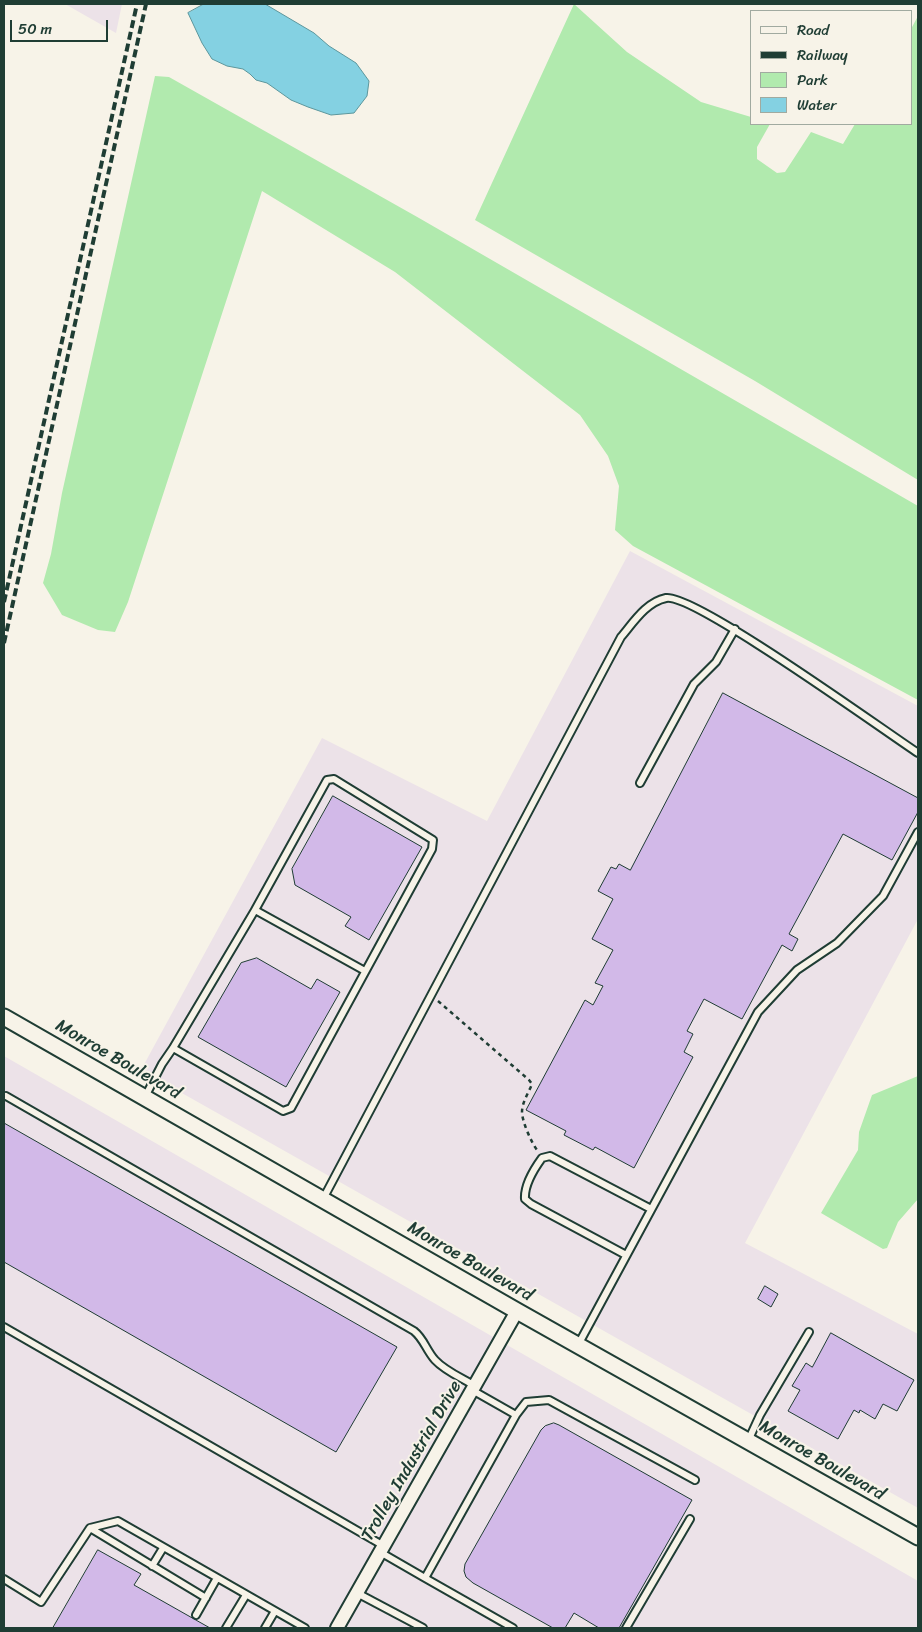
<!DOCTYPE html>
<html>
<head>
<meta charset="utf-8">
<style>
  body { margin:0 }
  #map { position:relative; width:922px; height:1632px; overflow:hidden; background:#f7f3e8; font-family:Sriracha,sans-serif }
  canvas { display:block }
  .frame { position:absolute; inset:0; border:5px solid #1f3d34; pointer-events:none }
  .legend { position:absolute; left:750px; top:10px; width:162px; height:115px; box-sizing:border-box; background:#f7f3e8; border:1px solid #a1aaa0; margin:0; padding:6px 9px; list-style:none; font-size:15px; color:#1f3d34 }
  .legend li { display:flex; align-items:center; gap:10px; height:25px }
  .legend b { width:25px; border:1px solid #a1aaa0 }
  .scale { position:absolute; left:10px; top:20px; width:98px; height:22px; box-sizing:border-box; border:2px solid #1f3d34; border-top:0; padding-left:6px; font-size:15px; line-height:18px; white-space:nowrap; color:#1f3d34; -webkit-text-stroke:4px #f7f3e8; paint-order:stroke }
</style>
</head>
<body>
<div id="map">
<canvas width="922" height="1632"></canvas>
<div class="frame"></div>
<ul class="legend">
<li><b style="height:6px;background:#f7f3e8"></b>Road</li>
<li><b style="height:6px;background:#1f3d34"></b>Railway</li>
<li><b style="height:14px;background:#b1eaae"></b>Park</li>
<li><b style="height:14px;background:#84d1e2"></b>Water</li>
</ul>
<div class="scale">50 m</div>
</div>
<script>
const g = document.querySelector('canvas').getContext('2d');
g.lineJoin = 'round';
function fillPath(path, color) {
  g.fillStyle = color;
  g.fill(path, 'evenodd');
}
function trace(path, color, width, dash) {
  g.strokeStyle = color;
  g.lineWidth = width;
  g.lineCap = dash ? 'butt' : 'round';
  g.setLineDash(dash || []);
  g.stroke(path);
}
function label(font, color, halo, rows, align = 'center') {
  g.font = font + ' Sriracha,sans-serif';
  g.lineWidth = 4;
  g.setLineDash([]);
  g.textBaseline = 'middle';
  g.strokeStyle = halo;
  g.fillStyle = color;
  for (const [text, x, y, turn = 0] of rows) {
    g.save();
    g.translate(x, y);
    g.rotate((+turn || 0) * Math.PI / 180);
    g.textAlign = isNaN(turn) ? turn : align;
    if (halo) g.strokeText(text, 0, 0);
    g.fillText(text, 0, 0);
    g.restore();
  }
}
fillPath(new Path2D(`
  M65,4H122L116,33Z
  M630,551L918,706V919L745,1243L918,1334V1508L141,1070L322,738L487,821Z
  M4,1056L918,1581V1628H4Z`), '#ece2e8');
fillPath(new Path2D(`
  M574,4L627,52L701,102L751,117V124H770L757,147V159L777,173L785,172L811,132L843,144L855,124H911V29L918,16V480L755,381L475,220Z
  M155,76L169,77L419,218L918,506V700L633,546L615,530L619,486L608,456L580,415L395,272L262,191L128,602L115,632L98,630L62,615L43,583L51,554L62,493Z
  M918,1076V1199L898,1222L887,1248L883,1249L821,1213L858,1150L859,1132L872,1095Z`), '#b1eaae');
const water = new Path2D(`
  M204,4H265L314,33L329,46L356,63L369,81L367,96L354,113L331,115L308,107L291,100L267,83L256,80L250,74L243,69L227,66L212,59L202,43L188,13Z`);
fillPath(water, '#84d1e2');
trace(water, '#5c969c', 1);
const building = new Path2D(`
  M723,693L918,798V812L892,860L843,834L789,934L798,939L792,951L782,945L742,1019L704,999L687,1031L693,1034L684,1052L693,1057L634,1168L595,1147L593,1150L564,1135L566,1131L526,1110L585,1000L593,1005L603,986L595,983L613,950L592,939L613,899L598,891L611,867L616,869L619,864L630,870Z
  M333,796L422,847L369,940L345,926L351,917L295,885L292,869Z
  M257,958L311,989L317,979L340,992L286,1087L198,1037L241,963Z
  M4,1123L397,1347L336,1452L4,1262Z
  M765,1286L778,1294L771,1307L758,1299Z
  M831,1333L914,1380L897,1411L883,1404L875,1419L860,1410L859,1413L854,1410L838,1439L788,1411L800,1390L792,1386L806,1363L812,1367Z
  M554,1423L559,1425L692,1500L619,1628H599L574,1613L565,1628H553L473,1583L466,1577L464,1571L465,1564L541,1430L545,1426Z
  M98,1550L141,1574L134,1585L210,1628H53Z`);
fillPath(building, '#d2b9e8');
trace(building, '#1f3d34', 1);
const service = new Path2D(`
  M640,783L694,684L716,662L735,629
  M255,910L365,971
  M6,1096L414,1331C424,1339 426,1350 435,1360C445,1371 462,1378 475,1386
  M145,1097L162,1064L173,1048L255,910L327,780L334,779L433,840L432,849L291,1108L283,1111L173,1048
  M323,1199L621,637C633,623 646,602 666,598C694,593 883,730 918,753
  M626,1255L531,1204L525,1199C524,1185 534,1169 542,1158L550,1156L651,1209
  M4,1327L384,1546
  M578,1345L758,1012L797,970L837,943L883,896L918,832
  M516,1415L526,1402L549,1400L695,1480
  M748,1441L760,1415L809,1332
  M90,1528L206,1598
  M380,1552L425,1578L516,1415L472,1390
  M152,1566L163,1548
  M425,1578L513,1628
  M4,1579L41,1602L90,1528L118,1521L305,1628
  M357,1593L423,1628
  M196,1615L217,1578
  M226,1628L246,1595
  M265,1628L275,1611
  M626,1628L690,1519`);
const minor = new Path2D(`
  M337,1628L517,1311`);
const tertiary = new Path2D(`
  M4,1017L517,1311L918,1537`);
trace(service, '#1f3d34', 10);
trace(minor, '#1f3d34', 16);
trace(tertiary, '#1f3d34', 19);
trace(new Path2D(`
  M438,1001L529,1080L532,1084C529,1092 522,1102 522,1112C522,1121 531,1142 537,1150`), '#1f3d34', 2.5, [4, 4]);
trace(service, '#f7f3e8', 6);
trace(minor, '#f7f3e8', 12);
trace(tertiary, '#f7f3e8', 15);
trace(new Path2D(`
  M4,602L137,4
  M4,643L146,4`), '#1f3d34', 4, [8, 4]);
label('18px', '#1f3d34', '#f7f3e8', [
  ["Monroe Boulevard",118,1060,30],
  ["Monroe Boulevard",470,1262,30],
  ["Trolley Industrial Drive",412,1461,-60],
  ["Monroe Boulevard",822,1461,30]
]);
</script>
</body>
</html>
